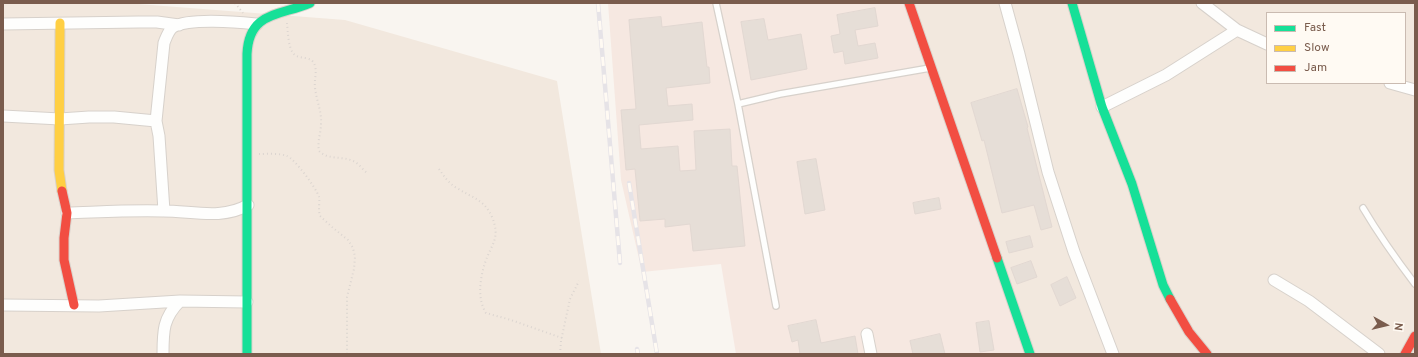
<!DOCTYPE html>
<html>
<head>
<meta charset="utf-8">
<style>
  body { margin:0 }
  #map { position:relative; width:1418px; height:357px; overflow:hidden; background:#f9f5f0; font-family:Overpass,sans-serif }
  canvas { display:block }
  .frame { position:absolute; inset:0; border:4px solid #7a5c4d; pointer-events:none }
  .legend { position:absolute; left:1266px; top:12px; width:140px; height:72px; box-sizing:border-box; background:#fffaf3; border:1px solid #cabbb1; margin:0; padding:5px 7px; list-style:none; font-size:12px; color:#7a5c4d }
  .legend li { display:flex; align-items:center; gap:8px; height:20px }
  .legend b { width:20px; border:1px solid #cabbb1 }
  .north { position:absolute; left:1366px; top:305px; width:40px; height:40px; -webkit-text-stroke:3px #fffaf3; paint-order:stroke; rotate:98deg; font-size:11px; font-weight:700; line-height:16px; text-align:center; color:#7a5c4d }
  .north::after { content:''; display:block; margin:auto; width:14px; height:18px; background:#7a5c4d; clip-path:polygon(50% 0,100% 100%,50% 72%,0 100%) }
</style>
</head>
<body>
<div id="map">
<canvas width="1418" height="357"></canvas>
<div class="frame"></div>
<ul class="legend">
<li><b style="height:5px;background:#16e098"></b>Fast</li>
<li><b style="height:5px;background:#ffcf43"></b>Slow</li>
<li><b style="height:5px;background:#f24e42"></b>Jam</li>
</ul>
<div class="north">N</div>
</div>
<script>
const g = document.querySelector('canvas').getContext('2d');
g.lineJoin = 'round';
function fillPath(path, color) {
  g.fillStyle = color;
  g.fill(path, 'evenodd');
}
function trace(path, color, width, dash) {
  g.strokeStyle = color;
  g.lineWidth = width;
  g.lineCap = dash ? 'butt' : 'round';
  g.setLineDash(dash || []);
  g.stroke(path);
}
fillPath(new Path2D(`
  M3,3H125L345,20L557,81L601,354H3Z
  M909,3H1415V354H1030ZM1267,13H1405V83H1267Z`), '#f2e8de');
fillPath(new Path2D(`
  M608,3H909L1030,354H736L721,264L642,272L621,180Z`), '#f6e8e1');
const building = new Path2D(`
  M875,8L878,26L855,30L858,46L875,43L878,58L845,64L843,51L834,53L831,36L840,34L837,15Z
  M661,17L662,27L702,22L707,67H709L710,83L666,88L668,106L692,104L693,120L639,125L641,149L678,146L680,171L696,170L694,131L730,129L732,166H737L745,246L693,251L690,224L665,227V219L640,221L635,169L626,170L621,110L636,109L629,20Z
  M764,19L768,40L801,34L807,69L751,80L741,22Z
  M1017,89L1028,127L1027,128L1052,227L1041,230L1034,205L1002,213L984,140L982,141L971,103Z
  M816,159L825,210L805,214L797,162Z
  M939,198L941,209L915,214L913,203Z
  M1030,236L1033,247L1009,253L1006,242Z
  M1031,261L1037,277L1017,284L1011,268Z
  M1067,277L1076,298L1060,306L1051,285Z
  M816,320L821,343L855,336L858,354H800L798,340L792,342L788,326Z
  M989,321L994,350L980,352L976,323Z
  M940,334L945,354H913L910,341Z`);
fillPath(building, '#e6ded7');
trace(building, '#e2d8d2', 1);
const lane = new Path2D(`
  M716,3L738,104L776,306
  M738,104L780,94L930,68
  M1363,208C1379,235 1396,259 1415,284`);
const street = new Path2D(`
  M1005,3L1019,54L1048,172L1074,252L1113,354
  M1202,3L1237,30L1267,44
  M3,24L139,22H157L179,25
  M1390,83L1415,90
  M1102,107L1166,75L1237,30
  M3,116L60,119L89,117H114L156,121
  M164,211L159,136L156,121L164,43C166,38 168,31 173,27C189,18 237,22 256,24
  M67,213C99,212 131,210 163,211C192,211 222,220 248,205
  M1274,280L1309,301L1379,354
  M3,305L99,306L180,301L247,302
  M867,334L871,354
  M163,354C163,331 163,318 180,301`);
const fast = new Path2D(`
  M1072,3L1102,107L1132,184L1163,285L1170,299
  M997,258L1030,354
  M247,354V54C249,11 280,16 310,3`);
const slow = new Path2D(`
  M60,23L59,170L62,191`);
const jam = new Path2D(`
  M909,3L997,258
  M62,191L67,213L64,238V260L74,305
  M1170,299L1189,332L1207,354
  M1405,354L1415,336`);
trace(lane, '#d7d1cb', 8);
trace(street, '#d7d1cb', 13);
trace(fast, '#d9d2cb', 11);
trace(slow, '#d9d2cb', 11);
trace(jam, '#d9d2cb', 11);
trace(new Path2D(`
  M235,3L243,13
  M287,23C288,32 288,46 293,53C299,61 312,54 315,66C317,73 314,80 315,87C316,100 322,111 321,124C321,133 317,141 319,151C329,161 343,155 355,162C359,164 363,170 367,173
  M259,154C267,154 279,153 287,156C294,158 317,189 319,197C320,203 318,210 320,216L332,227L348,240L353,248L355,257L354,269L347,297V354
  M439,169C444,176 449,184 457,188C472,198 484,199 492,217C501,239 491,244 485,263C480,278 477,299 486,313L511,320L562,338
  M560,354L561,341L570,299L579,281`), '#dcd5d0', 2, [1, 3]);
trace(lane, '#fefefd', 5.5);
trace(street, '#fefefd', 11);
trace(fast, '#16e098', 9);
trace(slow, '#ffcf43', 9);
trace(jam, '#f24e42', 9);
const rail = new Path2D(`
  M598,3L620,263
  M629,183L657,354
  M637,349L638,354`);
trace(rail, '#e6e3e7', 4.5);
trace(rail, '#fffaf3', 3, [9]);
</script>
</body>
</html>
